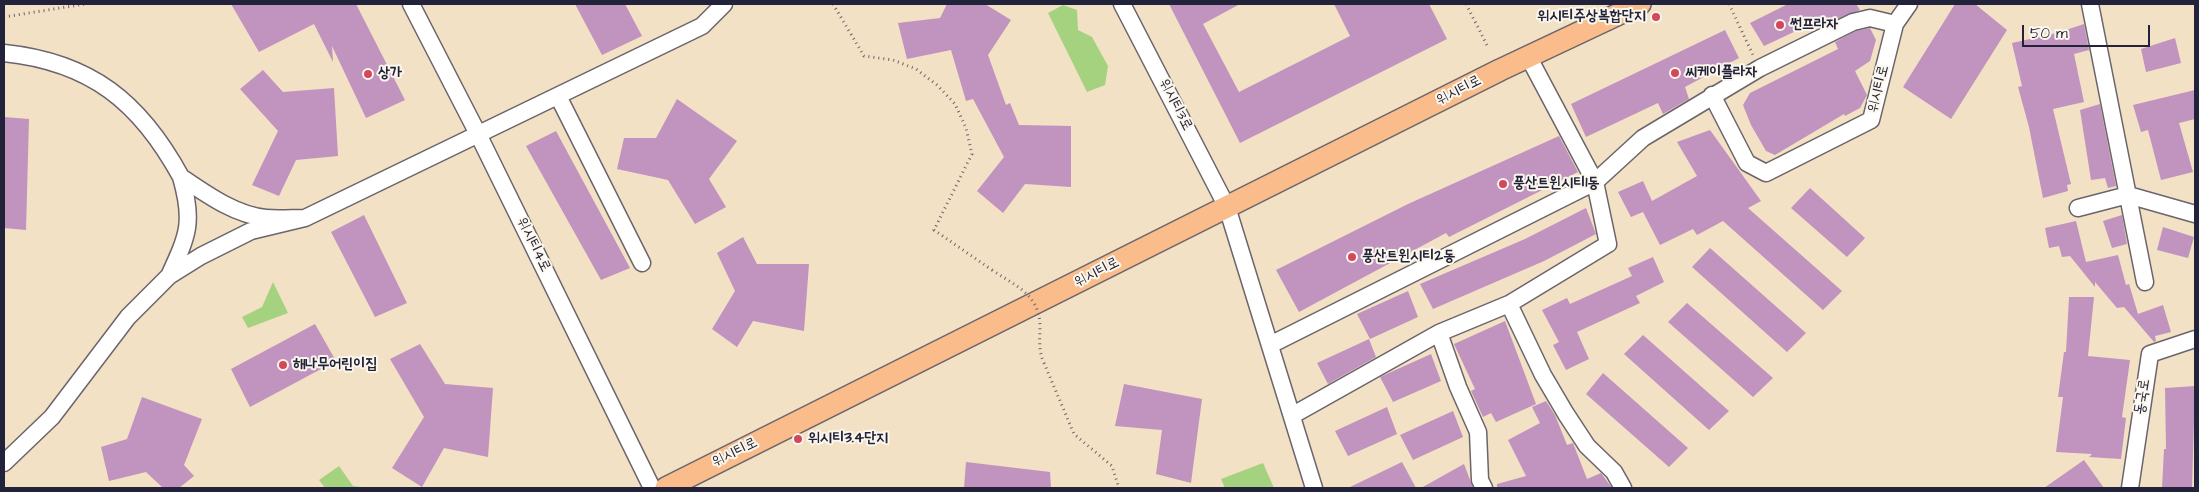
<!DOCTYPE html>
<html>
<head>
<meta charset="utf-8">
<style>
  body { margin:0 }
  #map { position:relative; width:2199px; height:492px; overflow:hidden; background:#f2e1c4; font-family:"Architects Daughter",sans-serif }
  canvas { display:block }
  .frame { position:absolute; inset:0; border:5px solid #22223b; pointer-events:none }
  .scale { position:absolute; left:2022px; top:25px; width:128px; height:22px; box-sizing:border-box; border:2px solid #22223b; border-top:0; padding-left:6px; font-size:15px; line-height:18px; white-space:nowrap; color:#22223b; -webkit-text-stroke:4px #fbf7ec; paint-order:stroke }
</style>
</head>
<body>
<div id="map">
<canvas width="2199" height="492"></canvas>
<div class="frame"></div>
<div class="scale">50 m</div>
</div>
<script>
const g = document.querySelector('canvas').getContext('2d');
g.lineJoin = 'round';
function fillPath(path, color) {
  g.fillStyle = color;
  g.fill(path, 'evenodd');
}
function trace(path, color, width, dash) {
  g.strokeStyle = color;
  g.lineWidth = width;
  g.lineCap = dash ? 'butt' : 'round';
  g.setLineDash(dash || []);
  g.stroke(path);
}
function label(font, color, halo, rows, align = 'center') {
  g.font = font + ' "Architects Daughter","Poor Story",sans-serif';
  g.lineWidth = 4;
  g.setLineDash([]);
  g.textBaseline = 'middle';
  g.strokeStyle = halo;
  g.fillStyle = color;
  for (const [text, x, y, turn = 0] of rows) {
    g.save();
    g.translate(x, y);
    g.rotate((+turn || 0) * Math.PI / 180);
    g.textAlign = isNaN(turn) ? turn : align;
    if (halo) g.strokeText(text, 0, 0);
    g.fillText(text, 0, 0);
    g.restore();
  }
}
fillPath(new Path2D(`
  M1063,5L1077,10L1078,30L1092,37L1108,66L1105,85L1087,92L1048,13Z
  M273,282L288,313L248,328L242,317L262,307Z
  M1263,463L1274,488H1225L1221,479Z
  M339,466L353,486L369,488H325L319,480Z`), '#a5d27f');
fillPath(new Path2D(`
  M231,4H356L405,100L366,118L332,46L333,62L314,24L259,52Z
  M575,4H625L642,36L602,55Z
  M947,4H985L1011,20L988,55L1006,105L1010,103L1019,125L1071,126V187L1025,184L1003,213L977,191L1004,157L973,99L966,101L951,50L907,59L898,23L940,18Z
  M1169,4H1240L1203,24L1239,92L1350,36L1334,4H1429L1447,39L1240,143Z
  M1788,4H1856L1860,10L1828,23L1826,17L1764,46L1750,23Z
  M1955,4H1975L2007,30L1951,119L1903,87Z
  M2084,24L2089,50L2074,54L2084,102L2053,109L2071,184L2067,185L2068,191L2043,198L2029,127L2018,87L2022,86L2012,43L2057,33Z
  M1870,28L1876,40L1870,61L1855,71L1867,95L1860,108L1845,116L1844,114L1775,155L1766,151L1751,125L1743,105L1750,93L1838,49L1835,42L1856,31Z
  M1725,30L1739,58L1685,87L1689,99L1663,114L1658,103L1586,137L1571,104Z
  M2175,38L2181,63L2146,72L2141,49Z
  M263,70L283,92L334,88L338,156L296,160L279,196L252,185L278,131L240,89Z
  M2195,90V119L2179,123L2193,172L2161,180L2148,130L2141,132L2133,105Z
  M677,99L737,141L709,179L726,207L695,224L668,180L617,169L624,138H656Z
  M2100,104L2116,186L2108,188L2105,178L2091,180L2080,110Z
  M4,117L29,119L26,230L4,228Z
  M1710,130L1761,201L1748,208L1842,291L1823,310L1723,221L1697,235L1693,229L1660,245L1643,212L1631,217L1618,192L1643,181L1652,201L1697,176L1677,142Z
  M556,131L630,268L601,280L526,146Z
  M1559,136L1578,172L1449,237L1446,233L1299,312L1276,270L1408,204Z
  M1810,188L1865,238L1847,257L1791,208Z
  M1586,208L1596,234L1544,261L1433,309L1420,284L1525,239Z
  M364,215L407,303L375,317L331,232Z
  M2122,215L2127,244L2112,248L2103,221Z
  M2076,221L2086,262L2118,255L2126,285L2129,284L2138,314L2163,305L2171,332L2155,336L2156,341L2154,342L2124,307L2117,308L2095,282V287L2070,256L2062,257L2059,246L2049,248L2045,228Z
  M2163,227L2194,237L2188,258L2157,250Z
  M743,237L757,264H809L804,331L753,321L737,347L712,329L735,291L717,253Z
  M1710,248L1806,333L1787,352L1692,267Z
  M1653,257L1664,282L1636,296L1640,303L1577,332L1589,359L1566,370L1553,345L1559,342L1542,310L1567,298L1570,304L1632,276L1628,268Z
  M1408,291L1418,317L1370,339L1357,314Z
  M2069,297H2094L2088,356L2130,360L2122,417L2126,418L2121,459L2089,457L2092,454L2056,452L2063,397H2058L2064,352H2066Z
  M1687,303L1773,378L1753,397L1668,322Z
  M1505,321L1536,404L1496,422L1491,413L1483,417L1471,391L1475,389L1454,344Z
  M315,324L336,361L250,407L231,369Z
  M1643,335L1729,411L1709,430L1624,354Z
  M1369,339L1376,357L1328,384L1317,363Z
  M420,344L445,384L493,388L488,457L444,448L422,487L392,468L424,417L390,359Z
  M1431,354L1441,381L1393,402L1380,377Z
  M1603,373L1688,448L1669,467L1586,394Z
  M1124,384L1202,399L1191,483L1156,474L1162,430L1115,426Z
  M2195,386L2192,488H2162L2164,449H2166L2165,388Z
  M142,397L202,419L184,465L194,476L179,488H163L146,472L109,481L101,447L127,439Z
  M1546,401L1555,415L1567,445L1573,443L1587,479L1601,473L1612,488H1497V484L1526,476L1508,440L1540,423L1532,407Z
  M1387,407L1397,434L1348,456L1335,431Z
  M1453,411L1463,437L1413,460L1400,435Z
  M2084,460L2104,488H2044Z
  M966,462L1050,472L1051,488H964Z
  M1402,462L1416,488H1348Z
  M1464,464L1473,488H1421Z`), '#c193bf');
const minor = new Path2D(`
  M411,4L478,134L652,488
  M1122,4L1227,207L1314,488
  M2090,4L2145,282
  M4,53C91,62 140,102 181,177
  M1712,95L1747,163L1766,173L1871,120L1895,24L1909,4
  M558,96L642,263
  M2078,208L2128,195L2195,214
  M305,218C292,218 279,219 266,218C235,215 206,194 181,177C194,222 188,235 169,276L201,256L251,231L305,218L702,26L724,4
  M1509,304L1543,375L1566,414L1587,446L1614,472L1623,488
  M1439,333L1458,387L1478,432L1480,480L1484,488
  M1270,345L1595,182L1643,138L1760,68L1853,22L1870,18L1895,24
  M1293,415L1439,333L1509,304L1608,244L1595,182L1528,56
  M4,463L52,417L128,317L169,276
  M2130,488L2150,354L2195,339`);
const major = new Path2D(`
  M666,488L1500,70L1640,4`);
trace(minor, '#6b656b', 19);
trace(major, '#6b656b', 24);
trace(new Path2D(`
  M833,4L864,56L893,60L916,69L937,85L955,104L966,128L972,154L934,230L992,270
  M1466,4L1488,47
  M1729,4L1753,55
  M4,17L85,4
  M1044,363L1074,434L1112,466L1119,488`), '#6b656b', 3, [1, 4]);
trace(minor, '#fff', 16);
trace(major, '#f9bc8a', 21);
trace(new Path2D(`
  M992,270C1014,285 1039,294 1040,325C1040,339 1038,350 1044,363`), '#6b656b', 3, [1, 4]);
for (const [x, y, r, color] of [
  [1656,17,5,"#d1495b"],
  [1780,25,5,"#d1495b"],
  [1675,73,5,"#d1495b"],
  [368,74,5,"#d1495b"],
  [1503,184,5,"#d1495b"],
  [1352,257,5,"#d1495b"],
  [283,365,5,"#d1495b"],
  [798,439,5,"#d1495b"]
]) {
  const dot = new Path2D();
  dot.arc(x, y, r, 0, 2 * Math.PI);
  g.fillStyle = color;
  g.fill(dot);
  trace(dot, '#fbf7ec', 2);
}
label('bold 15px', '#22223b', '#fbf7ec', [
  ["위시티주상복합단지",1646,17,"right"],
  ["썬프라자",1790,25],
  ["씨케이플라자",1685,73],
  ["상가",378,74],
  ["풍산트윈시티1동",1513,184],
  ["풍산트윈시티2동",1362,257],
  ["해나무어린이집",293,365],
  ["위시티3.4단지",808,439]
], 'left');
label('15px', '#22223b', '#fbf7ec', [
  ["위시티로",1879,89,-76],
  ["위시티로",1459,91,-27],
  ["위시티3로",1175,105,63],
  ["위시티4로",533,245,64],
  ["위시티로",1097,273,-27],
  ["동국로",2143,397,-81],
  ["위시티로",735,453,-26]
]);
</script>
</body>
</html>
